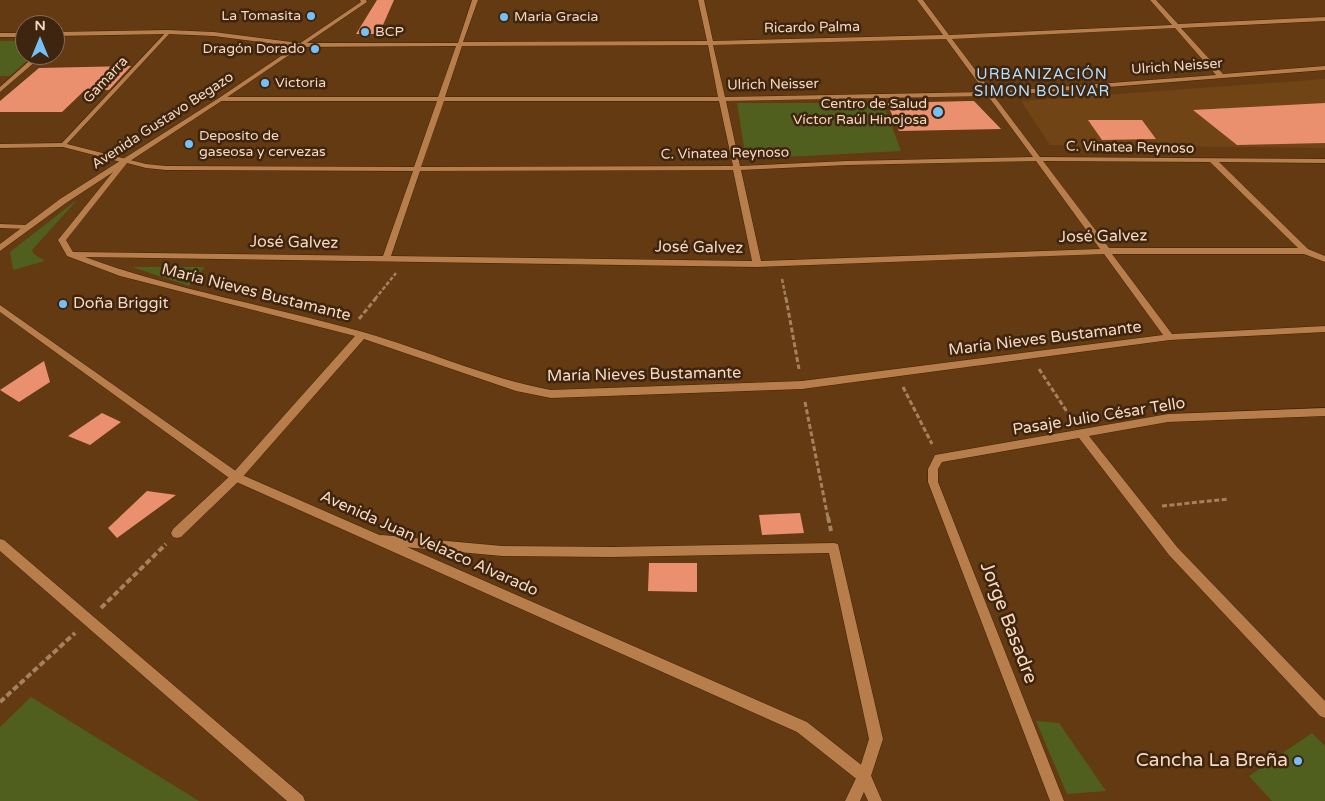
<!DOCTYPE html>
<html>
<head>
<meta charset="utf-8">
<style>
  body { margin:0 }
  #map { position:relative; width:1325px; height:801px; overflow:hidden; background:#633a11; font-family:"Varela Round",sans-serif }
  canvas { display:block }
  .north { position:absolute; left:15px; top:15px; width:50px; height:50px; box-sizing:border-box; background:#3d250f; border:1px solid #886d55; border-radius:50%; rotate:0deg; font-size:14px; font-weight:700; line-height:20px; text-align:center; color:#f8d8bf }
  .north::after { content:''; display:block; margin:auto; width:18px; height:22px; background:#75c0f6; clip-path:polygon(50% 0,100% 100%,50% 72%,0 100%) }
</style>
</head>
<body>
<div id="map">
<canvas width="1325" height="801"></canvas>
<div class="north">N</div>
</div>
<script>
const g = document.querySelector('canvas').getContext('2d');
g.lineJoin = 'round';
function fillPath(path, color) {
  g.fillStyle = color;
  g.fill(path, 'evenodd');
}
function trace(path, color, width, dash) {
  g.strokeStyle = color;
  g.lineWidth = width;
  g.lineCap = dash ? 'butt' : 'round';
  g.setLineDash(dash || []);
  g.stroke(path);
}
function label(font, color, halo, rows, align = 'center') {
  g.font = font + ' "Varela Round",sans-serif';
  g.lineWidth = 5;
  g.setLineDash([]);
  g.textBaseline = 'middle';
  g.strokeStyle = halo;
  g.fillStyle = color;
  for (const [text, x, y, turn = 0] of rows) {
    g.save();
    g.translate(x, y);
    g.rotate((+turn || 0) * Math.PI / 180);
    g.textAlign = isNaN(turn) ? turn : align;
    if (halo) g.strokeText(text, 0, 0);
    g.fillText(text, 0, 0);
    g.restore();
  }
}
fillPath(new Path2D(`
  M1325,79V148L1050,145L1021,101Z`), '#714415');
fillPath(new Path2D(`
  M0,41H25V55H34L10,76H0Z
  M737,103H883L901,151L746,159Z
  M78,199L32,250L34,254L45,261L13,270L10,252Z
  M132,267H205L189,286Z
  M31,697L199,801H0V727Z
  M1036,721L1059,723L1106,791L1067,794Z
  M1312,733L1325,746V801H1272L1249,776Z`), '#505f1e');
fillPath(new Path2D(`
  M377,0H394L379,34H356Z
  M131,66L109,90L84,91L62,112H0V101L39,68Z
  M970,101H974L1001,129L899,131L887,103Z
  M1325,103V143L1237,145L1193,110Z
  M1088,120H1142L1156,139L1102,140Z
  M44,361L50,382L19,402L0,390Z
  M102,413L121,422L90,445L68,436Z
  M147,491L176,495L117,538L108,528Z
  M800,513L804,533L762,535L759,515Z
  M649,563H697V592L648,591Z`), '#eb906e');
const service = new Path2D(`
  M168,30L171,32L170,33L65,146H61V144Z`);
const minor = new Path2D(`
  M472,0H478L463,42L707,41L698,0H704L713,41L943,35L917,0H923L949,35L1172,25L1150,0H1156L1178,24L1325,17V21L1181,28L1223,74L1325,66V70L994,96L1040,157L1325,159V163L1219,162L1308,249L1325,256V262L1304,254H1112L1172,334L1325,326V332L1170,340L802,389L551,398L516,391L364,339L240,480L181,537L177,538L173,537L171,533L173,529L232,474L355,336L120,276L67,256L58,240L121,162L63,147L0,148V144L63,143L146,164L166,166L414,167L437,101H221L218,99L221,97H438L456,46L299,47L214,36L168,34L55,36V32L168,30L214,32L299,43H458ZM1175,28L1216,75L992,92L952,39ZM946,39L985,92L725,97L713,45ZM708,45L718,97H445L462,46ZM988,96L1033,157L847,161L740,166L726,101ZM444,101H719L733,166L421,167ZM1036,161L1100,249L761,261L741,170L847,165ZM1043,161L1210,162L1298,248H1109ZM127,163L146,168L166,170L413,171L383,256L73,252L66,240ZM733,170L752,261L391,256L420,171ZM1104,254L1163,335L802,381L551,390C486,378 426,350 363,332C271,306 175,290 85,257L757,267Z
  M0,33H25V37H0Z
  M36,55H43L0,92V87Z
  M0,224L27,225L31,227L27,229L0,228Z
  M1325,408V416L1168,422L1089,436L1177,547L1325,701V718L1320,716L1169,555L1079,438L942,462L938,469V482L1064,801H1050L928,482V469L935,455L1168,414Z
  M382,535L502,546L611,547L834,543L838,544L883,739L871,776L860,801H845L858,774L869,739L829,553L611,557L502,556L382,545L378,544L376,540L378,536Z
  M0,539L4,540L303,796L305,801H287L0,551Z`);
const tertiary = new Path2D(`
  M360,0H366L367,2L223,100L66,203L0,251V244L60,199L219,98L361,2Z
  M0,305L240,474L807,722L869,771L882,801H868L859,781L797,732L232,480L0,312Z`);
trace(service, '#402307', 1);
trace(minor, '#402307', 1);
trace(tertiary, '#402307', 1);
trace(new Path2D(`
  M782,279L786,299
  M375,299L396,273`), '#a6815f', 2.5, [4, 2]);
trace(new Path2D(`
  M786,298L799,369
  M359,319L376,298
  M1039,369L1071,418
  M903,387L932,444
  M805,402L828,518
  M1162,506L1228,499`), '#a6815f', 3, [5, 2.5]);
trace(new Path2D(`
  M828,517L831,531
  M101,608L166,544
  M0,702L75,633`), '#a6815f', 4, [6, 3]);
fillPath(service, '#b77d4a');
fillPath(minor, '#b77d4a');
fillPath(tertiary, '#b77d4a');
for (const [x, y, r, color] of [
  [311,16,5,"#75c0f6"],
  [504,17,5,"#75c0f6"],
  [365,32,5,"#75c0f6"],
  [315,49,5,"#75c0f6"],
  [265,83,5,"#75c0f6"],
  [938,112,6,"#75c0f6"],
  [189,144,5,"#75c0f6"],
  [63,304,5,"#75c0f6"],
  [1298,761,5,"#75c0f6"]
]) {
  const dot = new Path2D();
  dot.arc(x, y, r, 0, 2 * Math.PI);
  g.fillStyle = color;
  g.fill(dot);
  trace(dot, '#3d250f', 2);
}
label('14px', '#f8d8bf', '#3d250f', [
  ["La Tomasita",301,16,"right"],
  ["Maria Gracia",514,17],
  ["BCP",375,32],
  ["Dragón Dorado",305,49,"right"],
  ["Victoria",275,83],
  ["Centro de Salud",927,104,"right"],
  ["Víctor Raúl Hinojosa",927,120,"right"],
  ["Deposito de",199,136],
  ["gaseosa y cervezas",199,152]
], 'left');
label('14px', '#f8d8bf', '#3d250f', [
  ["Ricardo Palma",812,28,-1],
  ["Ulrich Neisser",1177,67,-4],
  ["Gamarra",106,80,-47],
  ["Ulrich Neisser",773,85,-1],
  ["Avenida Gustavo Begazo",163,121,-33],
  ["C. Vinatea Reynoso",1130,148,1],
  ["C. Vinatea Reynoso",725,154,-1]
]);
g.letterSpacing = '1px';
label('15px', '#b6defd', '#3d250f', [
  ["URBANIZACIÓN",1042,75],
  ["SIMON BOLIVAR",1042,92]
]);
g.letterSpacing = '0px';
label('16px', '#f8d8bf', '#3d250f', [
  ["José Galvez",1103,237,-1],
  ["José Galvez",294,243,1],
  ["José Galvez",699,248,1],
  ["María Nieves Bustamante",256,293,14],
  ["María Nieves Bustamante",1045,339,-7],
  ["María Nieves Bustamante",644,375,-1],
  ["Pasaje Julio César Tello",1099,417,-9],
  ["Avenida Juan Velazco Alvarado",429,544,24]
]);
label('16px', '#f8d8bf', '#3d250f', [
  ["Doña Briggit",73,304]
], 'left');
label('19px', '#f8d8bf', '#3d250f', [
  ["Jorge Basadre",1008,623,69]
]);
label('19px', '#f8d8bf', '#3d250f', [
  ["Cancha La Breña",1288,761]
], 'right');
</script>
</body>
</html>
